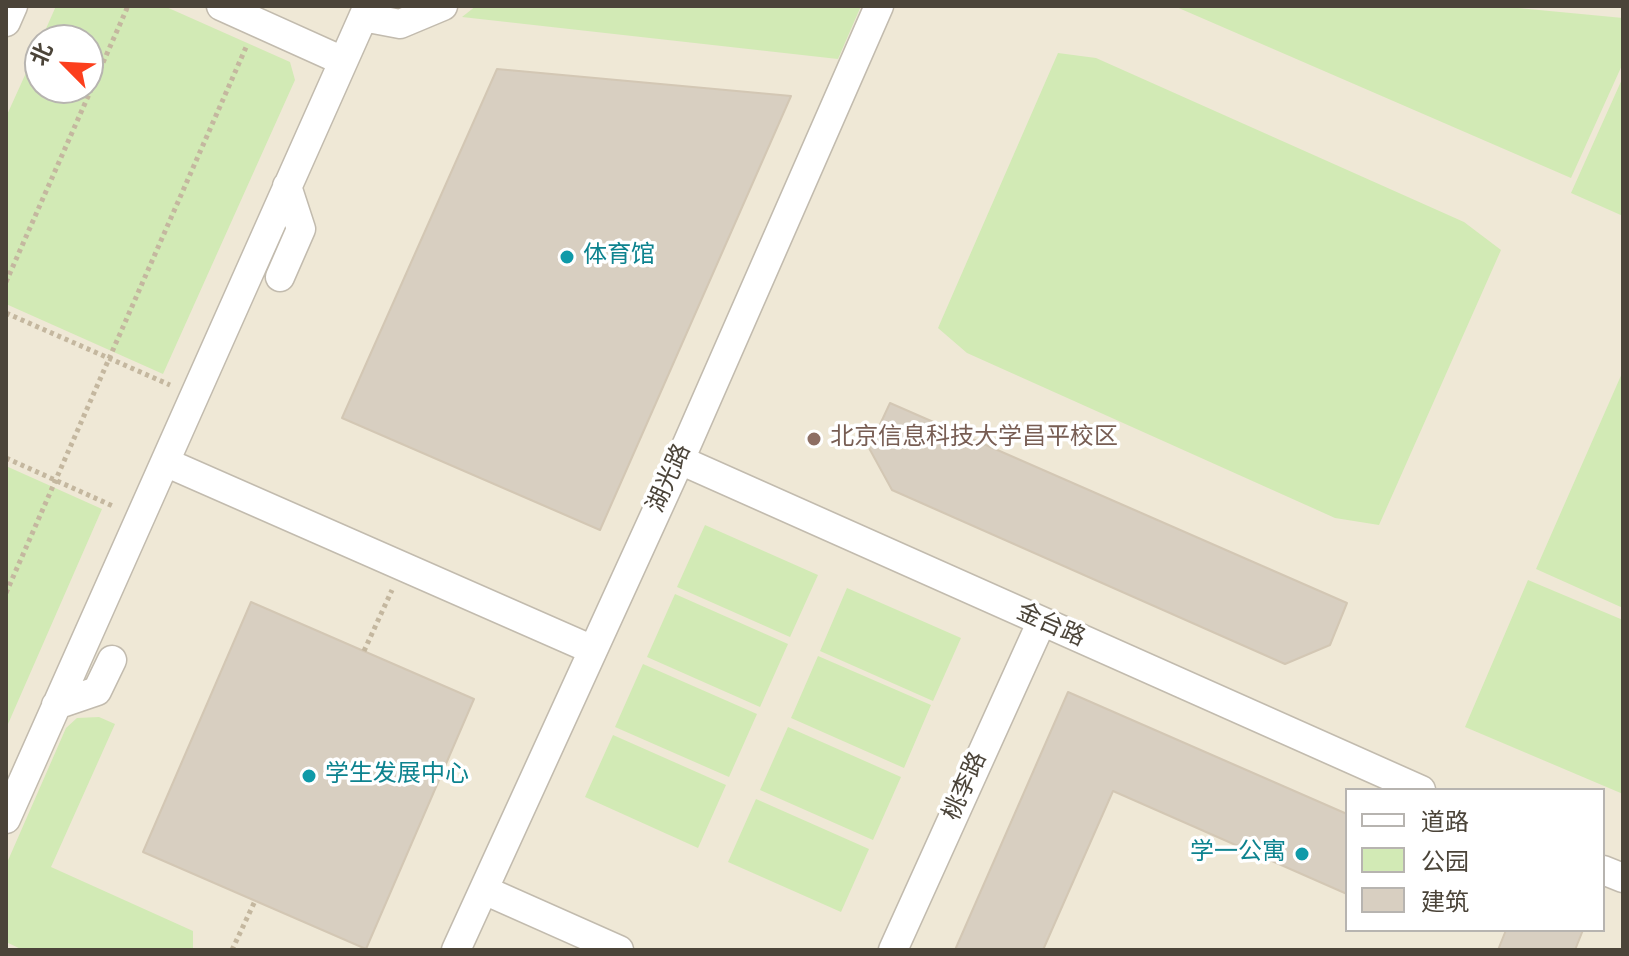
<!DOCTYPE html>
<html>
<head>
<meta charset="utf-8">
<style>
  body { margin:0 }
  #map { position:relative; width:1629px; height:956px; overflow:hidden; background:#f6f3ec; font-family:Overpass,"Noto Sans SC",sans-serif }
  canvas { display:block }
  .frame { position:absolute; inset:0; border:8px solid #4b4439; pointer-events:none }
  .legend { position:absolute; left:1345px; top:788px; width:260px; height:144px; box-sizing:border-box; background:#fff; border:2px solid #b7b4b0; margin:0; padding:10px 14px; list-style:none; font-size:24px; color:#4b4439 }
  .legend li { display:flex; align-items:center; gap:16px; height:40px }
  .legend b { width:40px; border:2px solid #b7b4b0 }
  .north { position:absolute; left:24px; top:24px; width:80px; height:80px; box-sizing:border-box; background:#fff; border:2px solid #b7b4b0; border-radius:50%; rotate:294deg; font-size:22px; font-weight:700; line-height:32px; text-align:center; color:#4b4439 }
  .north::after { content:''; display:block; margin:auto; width:28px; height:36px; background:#fc3f1d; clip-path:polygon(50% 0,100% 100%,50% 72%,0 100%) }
</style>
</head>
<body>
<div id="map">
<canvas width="1629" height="956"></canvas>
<div class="frame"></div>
<ul class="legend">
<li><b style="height:10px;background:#fff"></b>道路</li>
<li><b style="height:22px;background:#d2eab5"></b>公园</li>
<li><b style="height:22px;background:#d8cfc1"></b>建筑</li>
</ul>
<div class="north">北</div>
</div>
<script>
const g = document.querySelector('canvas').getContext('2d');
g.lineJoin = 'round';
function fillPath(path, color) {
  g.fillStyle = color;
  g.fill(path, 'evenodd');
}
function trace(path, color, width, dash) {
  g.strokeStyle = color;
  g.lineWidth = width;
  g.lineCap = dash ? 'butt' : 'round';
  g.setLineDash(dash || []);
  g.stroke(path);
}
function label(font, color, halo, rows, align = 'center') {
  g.font = font + ' Overpass,"Noto Sans SC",sans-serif';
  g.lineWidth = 7;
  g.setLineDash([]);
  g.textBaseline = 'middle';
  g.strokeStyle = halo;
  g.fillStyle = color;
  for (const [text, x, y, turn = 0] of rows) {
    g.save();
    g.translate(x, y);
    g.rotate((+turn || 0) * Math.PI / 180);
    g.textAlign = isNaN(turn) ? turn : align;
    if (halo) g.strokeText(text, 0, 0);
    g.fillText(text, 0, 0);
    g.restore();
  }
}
fillPath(new Path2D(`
  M6,6H1623V950H6ZM40,40H88V88H40ZM1347,790H1603V930H1347Z`), '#efe8d6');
fillPath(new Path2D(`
  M56,6H164L290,62L295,80L163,374L6,304V117L40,42V88H88V40H41Z
  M476,6H861L838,59L462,17Z
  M1174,6H1497L1623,18V63L1571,178Z
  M1058,53L1096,58L1464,222L1501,250L1379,525L1335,518L967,353L938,328Z
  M1623,77V216L1571,193Z
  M1623,371V608L1536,569Z
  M6,466L102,509L8,724L6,723Z
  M705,525L818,575L790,637L677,587Z
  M1528,580L1623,620V794L1465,727Z
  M847,588L961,638L933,701L820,651Z
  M675,594L788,644L760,707L647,657Z
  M818,656L931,705L904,768L791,718Z
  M643,664L757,714L729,777L615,727Z
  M99,717L115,724L51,867L193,931V950H23L6,942V865L66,728L77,718Z
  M788,727L901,777L873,840L760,790Z
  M613,735L726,785L698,848L585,797Z
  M756,799L869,849L841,912L728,862Z`), '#d2eab5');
const building = new Path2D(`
  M497,69L791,96L600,530L342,418Z
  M890,403L1347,603L1330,645L1285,664L892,490L869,448Z
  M251,602L474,699L366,949L143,852Z
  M1068,692L1347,814V894L1113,791L1043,950H955Z
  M1506,930H1583L1575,950H1498Z`);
fillPath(building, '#d8cfc1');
trace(building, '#d3c7b4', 2);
const minor = new Path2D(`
  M221,6L343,61
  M363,17L400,24L443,6
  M6,22L13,6
  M280,277L301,229L287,186
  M680,460L1421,790
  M165,462L593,650
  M56,705L97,691L112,660
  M6,819L368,6
  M1603,870L1623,878
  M484,890L619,950
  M456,950L680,460L879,6
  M893,950L1041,623`);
trace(minor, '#c2bbae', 31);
trace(new Path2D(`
  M6,282L128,6
  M6,313L170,385
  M6,458L115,507
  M6,593L247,45
  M364,651L392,590
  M232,950L255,901`), '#c4b79f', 5, [4, 4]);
trace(minor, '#fff', 28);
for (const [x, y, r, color] of [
  [567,257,8,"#0f9aa8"],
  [814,439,8,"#8d6e63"],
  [309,776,8,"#0f9aa8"],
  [1302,854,8,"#0f9aa8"]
]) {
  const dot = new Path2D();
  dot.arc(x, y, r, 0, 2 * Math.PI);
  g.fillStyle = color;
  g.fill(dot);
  trace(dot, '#fff', 3);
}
label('24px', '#0d838f', '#fff', [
  ["体育馆",583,257],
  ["学生发展中心",325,776],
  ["学一公寓",1286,854,"right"]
], 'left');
label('24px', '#785e54', '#fff', [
  ["北京信息科技大学昌平校区",830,439]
], 'left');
label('24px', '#4b4439', '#fff', [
  ["湖光路",671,479,-66],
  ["金台路",1050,627,24],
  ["桃李路",967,787,-66]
]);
</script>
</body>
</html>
